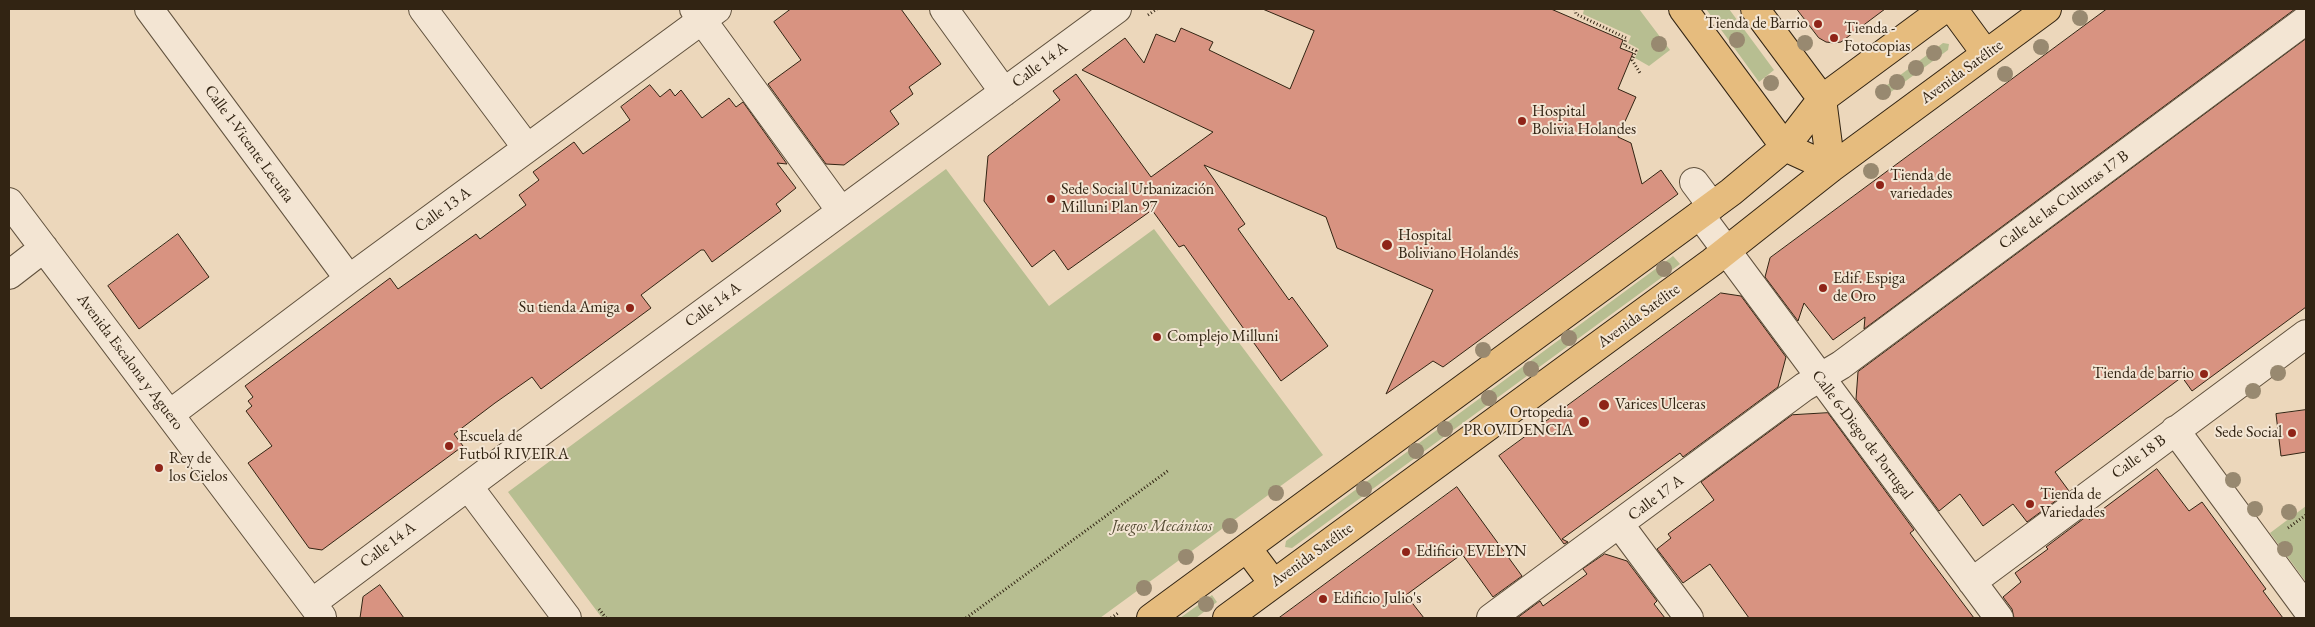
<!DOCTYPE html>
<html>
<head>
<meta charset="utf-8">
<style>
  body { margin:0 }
  #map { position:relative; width:2315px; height:627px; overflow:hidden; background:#ecd7bb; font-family:"EB Garamond",serif }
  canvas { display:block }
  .frame { position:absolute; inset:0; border:10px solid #322413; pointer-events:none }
</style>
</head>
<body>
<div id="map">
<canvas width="2315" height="627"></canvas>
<div class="frame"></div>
</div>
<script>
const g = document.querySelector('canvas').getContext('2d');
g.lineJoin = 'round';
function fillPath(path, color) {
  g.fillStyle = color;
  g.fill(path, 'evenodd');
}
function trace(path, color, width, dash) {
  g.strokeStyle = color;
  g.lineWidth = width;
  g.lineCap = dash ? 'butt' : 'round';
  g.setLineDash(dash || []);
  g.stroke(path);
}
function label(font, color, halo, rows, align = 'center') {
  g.font = font + ' "EB Garamond",serif';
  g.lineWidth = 4;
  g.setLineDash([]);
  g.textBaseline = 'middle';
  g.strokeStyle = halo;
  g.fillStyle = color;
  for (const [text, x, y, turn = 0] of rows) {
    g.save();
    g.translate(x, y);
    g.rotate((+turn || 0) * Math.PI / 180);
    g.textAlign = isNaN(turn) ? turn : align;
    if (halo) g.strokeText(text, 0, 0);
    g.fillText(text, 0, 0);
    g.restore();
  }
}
fillPath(new Path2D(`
  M1584,9H1639L1670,50L1649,66L1635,58L1639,49L1628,43L1631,36L1583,14Z
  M1706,9H1729L1774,70L1759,82Z
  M1943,43L1949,44L1948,50L1884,97L1879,95V91Z
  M946,169L1049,306L1154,229L1323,455L1100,618H602L508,492Z
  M1673,256L1680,264L1292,548L1285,547L1286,541Z
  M2306,506V582L2270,533Z
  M1212,595L1217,602L1196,618H1180Z`), '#b7be91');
const building = new Path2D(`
  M791,9H901L941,64L909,87L913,94L890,111L899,124L844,165L826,164L768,84L801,60L774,22Z
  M1263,9H1551L1623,40L1620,48L1633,53L1618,89L1636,97L1618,137L1631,143L1642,184L1661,170L1678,194L1443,367L1433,361L1386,394L1433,290L1337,248L1326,217L1204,165L1245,224L1238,229L1289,300L1292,297L1328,346L1281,381L1184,245L1179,247L1152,210L1068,270L1054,250L1032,267L984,201L988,156L1060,100L1053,91L1076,74L1151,177L1213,132L1082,70L1125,38L1144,63L1156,34L1175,42L1181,28L1213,42L1209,50L1290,89L1314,31Z
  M1797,9H1885L1841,42L1834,43L1826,42L1819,38Z
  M2107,9H2295L1864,329L1865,317L1833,340L1804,303L1798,321L1765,277L1770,258Z
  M2306,39V307L2192,391L2182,377L2055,472L2069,491L2027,522L2013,504L1983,526L1960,494L1939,511L1856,399L1858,372Z
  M650,85L660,97L670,89L675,96L681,90L702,118L729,98L736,107L743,102L787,164L777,163L796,188L776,204L781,211L712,262L704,250H701L641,295L651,308L541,389L532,377L495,403L454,434L463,446L322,550L309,548L248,463L272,446L246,411L252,406L248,401L253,397L245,386L390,278L398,289L476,234L480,239L526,205L519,195L539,180L533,172L574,142L583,154L630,120L621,107Z
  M178,234L209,277L139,329L108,286Z
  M1721,293L1741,296L1786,357L1778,387L1683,457L1680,453L1562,539L1568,542L1564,544L1499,456Z
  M2306,410V452L2281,456L2276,414Z
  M1828,413L1914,530L1910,533L1974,618H1749L1710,564L1683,583L1657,549L1671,538L1668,534L1714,500L1701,482L1792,415Z
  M2157,469L2189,511L2202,502L2266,589L2263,591L2283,618H2014L2012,609L2003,597L2021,582L2015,573L2048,549L2046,547L2087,516L2089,519Z
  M1457,487L1522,576L1493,597L1462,554L1406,595L1424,618H1279Z
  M1605,554L1627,561L1657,601L1654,604L1665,618H1517L1540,601L1543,606L1587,574L1583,569Z
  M380,585L404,618H360L363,597Z`);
fillPath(building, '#d89381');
trace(building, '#322413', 1);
const minor = new Path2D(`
  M149,9L349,279
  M423,9L527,148
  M694,9L841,211
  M944,9L1004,92
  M1694,182L1712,206
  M9,202L322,617
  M1700,215L1999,618
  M9,275L44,248
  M170,414L349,279L717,9
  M2175,430L2306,608
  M468,486L567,618
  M1620,525L1689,618
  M1972,582L2306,334
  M312,603L523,445L1117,9
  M1491,618L1804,387L1841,365L2306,20`);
const major = new Path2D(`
  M1683,9L1785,147L1831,168
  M1755,9L1822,99L1831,168
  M1953,9L1986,54
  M1247,548L1273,583
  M1151,618L1731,192L1785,147L1822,99L1944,9
  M1227,618L1712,262L1831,168L2047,9`);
trace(minor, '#60513d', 30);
trace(major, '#322413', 30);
trace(new Path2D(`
  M1575,9L1576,14L1626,38L1624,45L1636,51L1632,60L1640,73
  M1148,15L1157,9
  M2288,528L2306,515
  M599,609L606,618
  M966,618L1169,470
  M1111,618L1118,613`), '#322413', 3, [1, 2.5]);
trace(minor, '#f3e5d3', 28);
trace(major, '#e6bc7e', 28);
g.fillStyle = '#988970';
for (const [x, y] of [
  [2080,18],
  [1737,40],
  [1805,43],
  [1659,44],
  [2041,47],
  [1934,53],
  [1916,68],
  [2005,74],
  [1897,82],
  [1771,83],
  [1883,92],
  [1871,171],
  [1664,269],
  [1569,338],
  [1483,350],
  [1531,369],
  [2278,373],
  [2253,391],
  [1489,398],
  [1445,429],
  [1416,451],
  [2233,480],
  [1364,489],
  [1276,493],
  [2255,509],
  [2289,512],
  [1230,526],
  [2285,549],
  [1186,557],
  [1144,588],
  [1206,604]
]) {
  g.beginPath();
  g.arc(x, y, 8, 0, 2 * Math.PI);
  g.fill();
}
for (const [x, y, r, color] of [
  [1818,24,5,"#8f2418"],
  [1834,38,5,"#8f2418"],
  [1522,121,5,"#8f2418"],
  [1880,185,5,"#8f2418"],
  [1051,199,5,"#8f2418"],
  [1387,245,6,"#8f2418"],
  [1823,288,5,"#8f2418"],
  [630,308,5,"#8f2418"],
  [1157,337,5,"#8f2418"],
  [2204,374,5,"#8f2418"],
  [1604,405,6,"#8f2418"],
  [1584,422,6,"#8f2418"],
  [2292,433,5,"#8f2418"],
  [449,446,5,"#8f2418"],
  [159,468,5,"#8f2418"],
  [2030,504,5,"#8f2418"],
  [1406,552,5,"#8f2418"],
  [1323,599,5,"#8f2418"]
]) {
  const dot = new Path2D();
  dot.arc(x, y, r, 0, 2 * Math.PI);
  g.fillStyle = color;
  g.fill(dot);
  trace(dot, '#f3e5d3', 2);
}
label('16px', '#322413', '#f3e5d3', [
  ["Tienda de Barrio",1808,24,"right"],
  ["Tienda -",1844,29],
  ["Fotocopias",1844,47],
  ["Hospital",1532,112],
  ["Bolivia Holandes",1532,130],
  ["Tienda de",1890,176],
  ["variedades",1890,194],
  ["Sede Social Urbanización",1061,190],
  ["Milluni Plan 97",1061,208],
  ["Hospital",1398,236],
  ["Boliviano Holandés",1398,254],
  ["Edif. Espiga",1833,279],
  ["de Oro",1833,297],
  ["Su tienda Amiga",620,308,"right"],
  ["Complejo Milluni",1167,337],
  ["Tienda de barrio",2194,374,"right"],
  ["Varices Ulceras",1615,405],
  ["Ortopedia",1573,413,"right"],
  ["PROVIDENCIA",1573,431,"right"],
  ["Sede Social",2282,433,"right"],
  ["Escuela de",459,437],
  ["Futbol RIVEIRA",459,455],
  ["Rey de",169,459],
  ["los Cielos",169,477],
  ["Tienda de",2040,495],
  ["Variedades",2040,513],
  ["Edificio EVELYN",1416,552],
  ["Edificio Julio's",1333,599]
], 'left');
label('16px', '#322413', '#f3e5d3', [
  ["Calle 14 A",1040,65,-37],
  ["Avenida Satélite",1962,72,-36],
  ["Calle 1-Vicente Lecuña",249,144,54],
  ["Calle de las Culturas 17 B",2064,200,-36],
  ["Calle 13 A",443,210,-36],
  ["Calle 14 A",713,305,-36],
  ["Avenida Satélite",1639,316,-36],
  ["Avenida Escalona y Aguero",130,362,53],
  ["Calle 6-Diego de Portugal",1862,435,53],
  ["Calle 18 B",2139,457,-36],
  ["Calle 17 A",1656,498,-37],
  ["Calle 14 A",388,545,-37],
  ["Avenida Satélite",1312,555,-36]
]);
label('italic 16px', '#534a32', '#f3e5d3', [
  ["Juegos Mecánicos",1162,527]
]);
</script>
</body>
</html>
